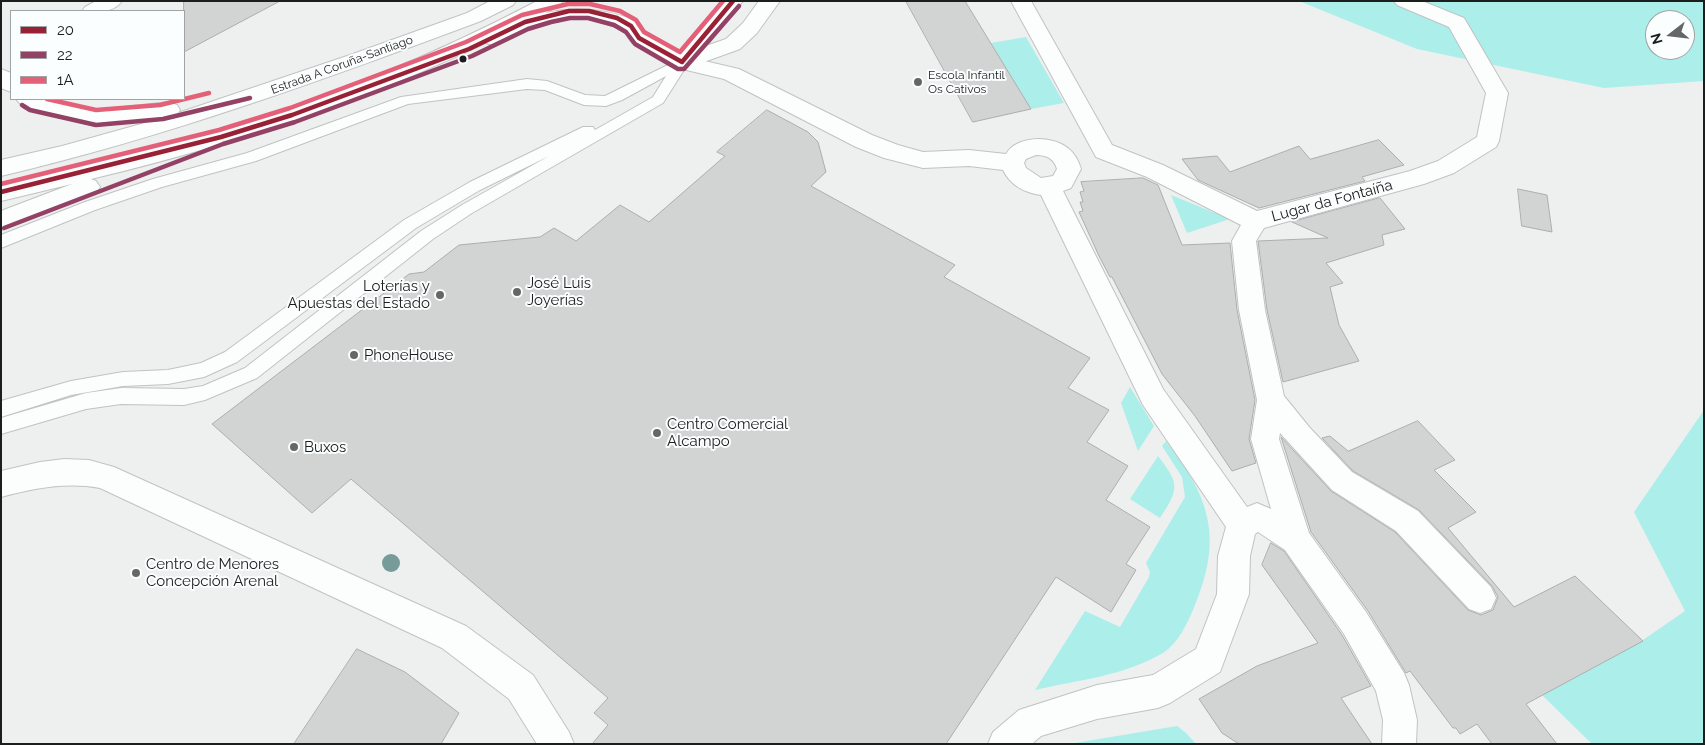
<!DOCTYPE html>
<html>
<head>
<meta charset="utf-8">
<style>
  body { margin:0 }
  #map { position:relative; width:1705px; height:745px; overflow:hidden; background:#edf0ef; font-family:Raleway,sans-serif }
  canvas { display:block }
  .frame { position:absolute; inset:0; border:2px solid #1c1d1d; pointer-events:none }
  .legend { position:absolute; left:10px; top:10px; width:175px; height:90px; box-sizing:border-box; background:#fafefe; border:1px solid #a1a4a4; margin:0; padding:6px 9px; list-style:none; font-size:15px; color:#1c1d1d }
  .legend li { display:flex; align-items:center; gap:10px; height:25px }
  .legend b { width:25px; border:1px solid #a1a4a4 }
  .north { position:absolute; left:1645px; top:10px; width:50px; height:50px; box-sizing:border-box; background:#fafefe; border:1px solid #a1a4a4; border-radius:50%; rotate:254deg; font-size:14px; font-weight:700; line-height:20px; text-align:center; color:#1c1d1d }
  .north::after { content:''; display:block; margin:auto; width:18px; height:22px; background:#656766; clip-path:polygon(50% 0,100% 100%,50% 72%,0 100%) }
</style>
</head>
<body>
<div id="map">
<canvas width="1705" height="745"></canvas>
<div class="frame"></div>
<ul class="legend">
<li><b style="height:6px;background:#982135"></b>20</li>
<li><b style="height:6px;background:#934165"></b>22</li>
<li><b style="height:6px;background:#e46078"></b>1A</li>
</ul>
<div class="north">N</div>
</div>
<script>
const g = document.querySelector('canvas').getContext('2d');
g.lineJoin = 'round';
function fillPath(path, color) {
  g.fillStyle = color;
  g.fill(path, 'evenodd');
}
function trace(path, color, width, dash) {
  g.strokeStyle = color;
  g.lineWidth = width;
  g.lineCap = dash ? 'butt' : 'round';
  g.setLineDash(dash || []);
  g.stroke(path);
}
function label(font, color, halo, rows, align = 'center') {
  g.font = font + ' Raleway,sans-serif';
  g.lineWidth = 4;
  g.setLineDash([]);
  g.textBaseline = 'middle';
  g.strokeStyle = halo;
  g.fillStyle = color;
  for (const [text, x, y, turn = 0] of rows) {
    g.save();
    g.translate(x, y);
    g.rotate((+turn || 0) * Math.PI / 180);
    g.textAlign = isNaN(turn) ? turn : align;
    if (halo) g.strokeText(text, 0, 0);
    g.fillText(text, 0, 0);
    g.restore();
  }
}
fillPath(new Path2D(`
  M1299,1H1704V81L1604,88L1417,49ZM1655,20H1685V50H1655Z
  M1026,37L1064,103L1031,109L991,43Z
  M1171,195L1230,219L1187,233Z
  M1130,387L1154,426L1138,451L1121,403Z
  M1704,410V744H1592L1542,695L1637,644L1685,611L1634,512Z
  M1166,441C1212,500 1223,540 1193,610C1186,626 1178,643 1163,653C1124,676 1078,680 1035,690L1085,611L1120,627L1149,577L1150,572L1146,563L1185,497L1182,477L1162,446Z
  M1158,456C1180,484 1179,489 1160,518L1130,499Z
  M1177,726L1186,733L1196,744H1069Z`), '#aceeea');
const building = new Path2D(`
  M184,1H280L184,52Z
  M906,1H965L1031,109L973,122Z
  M767,110L808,132L818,142L826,172L811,186L955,265L944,277L1090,358L1068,388L1109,410L1087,442L1128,466L1106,500L1150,527L1126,564L1136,570L1111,612L1056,577L946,744H592L608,725L594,713L608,698L351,479L312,513L212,424L409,274L424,272L459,245L540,237L554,228L576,241L620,205L649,222L725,156L717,152Z
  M1379,140L1404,165L1362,177L1365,181L1259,208L1198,180L1182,159L1217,156L1230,172L1299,146L1310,159Z
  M1143,178L1158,185L1182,245L1230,243L1237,310L1255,400L1249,439L1256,463L1232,471L1195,416L1162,374L1112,277H1110L1099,256L1079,212L1083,211L1080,202H1083L1080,192L1084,191L1081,182Z
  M1518,189L1547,195L1552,232L1522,226Z
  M1380,198L1405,229L1382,235L1384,245L1326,263L1343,283L1330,287L1339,325L1359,361L1283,382L1267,310L1258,241L1328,238L1292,222Z
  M1418,421L1455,460L1434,470L1476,512L1448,528L1514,607L1575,576L1643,641L1526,704L1557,744H1492L1477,724L1460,734L1456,728H1453L1410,671L1406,673L1368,611L1311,532L1281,437L1331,491L1395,532L1468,610L1481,615L1493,610L1498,597L1492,586L1419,510L1353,471L1322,438L1330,436L1348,451Z
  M1271,543L1284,551L1342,635L1371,686L1341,698L1372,744H1239L1222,733L1199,699L1257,666L1318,643L1262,565Z
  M357,649L405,672L459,713L441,744H294Z`);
fillPath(building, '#d2d3d3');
trace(building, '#acaeae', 1);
const service = new Path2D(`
  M682,58L687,59L689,62L663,103L472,213L433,239L257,378L205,400L184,405L121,404L86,409L1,434V418L86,393L121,388L184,389L203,386L245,368L421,231L462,205L549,156L480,190L416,228L237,362L204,377L168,384L123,386L71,395L1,417V401L71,381L123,372L168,370L201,363L225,352L404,220L470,182L583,127H593L595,130L653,97L666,76L622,100L606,106L584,105L545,90L527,89L408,104L256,161L162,187L95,210L1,248V235L85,202L153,179L247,153L401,97L527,79L547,81L585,95L605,96Z`);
const minor = new Path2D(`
  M96,1H122C113,14 96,11 82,11L85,7Z
  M722,1H743L696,59L739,69L872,135L898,145L923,152L969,150L1006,154C1017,135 1053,135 1069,149C1075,154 1079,162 1081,169L1071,188L1063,191L1163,389L1247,507L1257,503L1271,509L1251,439L1257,400L1239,310L1232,241L1241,225L1147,177L1096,157L1011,1H1031L1112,145L1163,165L1257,211L1410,171L1438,161L1477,137L1486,93L1449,27L1397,5L1394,1H1422L1464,18L1508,93L1499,141L1496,147L1454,173L1424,184L1264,228L1256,241L1265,310L1284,396L1310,428L1352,472L1418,511L1491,587L1496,598L1491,609L1480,613L1469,609L1396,531L1332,490L1280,433L1279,439L1309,533L1366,612L1404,673L1409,685L1417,720L1416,744H1382L1383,720L1376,691L1344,634L1285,550L1258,532L1255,534L1250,556L1249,594L1220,672L1170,703L1158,708L1097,719L1041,736L1032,744H988L993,732L1019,710L1097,685L1153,675L1196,649L1217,594L1218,556L1226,527L1143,405L1041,195C1025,193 1010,185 1003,170L969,166L923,168L884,158L856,147L724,79L674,67L632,43L624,31L600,20L569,17L532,27L500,43L493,45L486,43L483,38L486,33C533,10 587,0 636,21C641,23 642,29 646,32C654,41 669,46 679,51ZM1036,155C1046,155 1054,158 1057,169L1053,176L1041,178L1026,168L1024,163L1026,159Z
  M64,459L89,460L114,467L466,626L533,675L569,732L574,744H537L509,699L442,648L100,488C66,482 35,488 1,497V471L40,462Z`);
const trunk = new Path2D(`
  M490,1H516L513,5L481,21C323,80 166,137 1,176V160L62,146L159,119L95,126L24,108L16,99H45L95,110L169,102L177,105L180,110L178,113L350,55L467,13Z
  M537,1H563L560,5C412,85 255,140 91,179L96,181L100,187L96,193L1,230V211L72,184L1,201V183C73,167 144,152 215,131C326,99 435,55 537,1Z
  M759,1H780L757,33L740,49L690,67L682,69L674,67L671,62L674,57L726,39L743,23Z
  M1,69L11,73V92L1,88Z`);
trace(service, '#c0c3c2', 2);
trace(minor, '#c0c3c2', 2);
trace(trunk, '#c0c3c2', 2);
fillPath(service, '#fcfdfd');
fillPath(minor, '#fcfdfd');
fillPath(trunk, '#fcfdfd');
trace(new Path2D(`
  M1,192L221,137L292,115L469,49L525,22L569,11H589L617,18L631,26L639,38L682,62L733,1`), '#982135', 4.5);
trace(new Path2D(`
  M22,105L30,110L96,125L163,119L250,98
  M4,228L223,144L295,122L472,56L528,29L551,22L570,18H588L614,25L626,32L635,44L678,69H684L739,6`), '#934165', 4.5);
trace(new Path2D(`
  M47,99L96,110L160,105L209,93
  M1,184L219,130L290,108L466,42L522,15L568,4H590L620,11L636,20L644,32L680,52L723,1`), '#e46078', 4.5);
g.fillStyle = '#779b99';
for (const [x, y] of [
  [391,563]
]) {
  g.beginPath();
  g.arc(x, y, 9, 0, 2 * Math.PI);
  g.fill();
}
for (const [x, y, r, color] of [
  [463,59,4.5,"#1c1d1d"],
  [918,82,5,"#656766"],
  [517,292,5,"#656766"],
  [440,295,5,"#656766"],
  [354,355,5,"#656766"],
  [657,433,5,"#656766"],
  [294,447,5,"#656766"],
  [136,573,5,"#656766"]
]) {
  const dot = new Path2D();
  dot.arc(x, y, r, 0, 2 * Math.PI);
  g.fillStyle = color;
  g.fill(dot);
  trace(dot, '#fafefe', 2);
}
label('12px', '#1c1d1d', '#fafefe', [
  ["Estrada A Coruña-Santiago",342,65,-20]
]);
label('12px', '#1c1d1d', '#fafefe', [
  ["Escola Infantil",928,75],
  ["Os Cativos",928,89]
], 'left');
label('15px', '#1c1d1d', '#fafefe', [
  ["Lugar da Fontaíña",1332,201,-15]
]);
label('15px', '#1c1d1d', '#fafefe', [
  ["José Luis",527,283],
  ["Joyerías",527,300],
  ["Loterías y",430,286,"right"],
  ["Apuestas del Estado",430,303,"right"],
  ["PhoneHouse",364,355],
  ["Centro Comercial",667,424],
  ["Alcampo",667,441],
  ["Buxos",304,447],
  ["Centro de Menores",146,564],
  ["Concepción Arenal",146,581]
], 'left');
</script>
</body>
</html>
